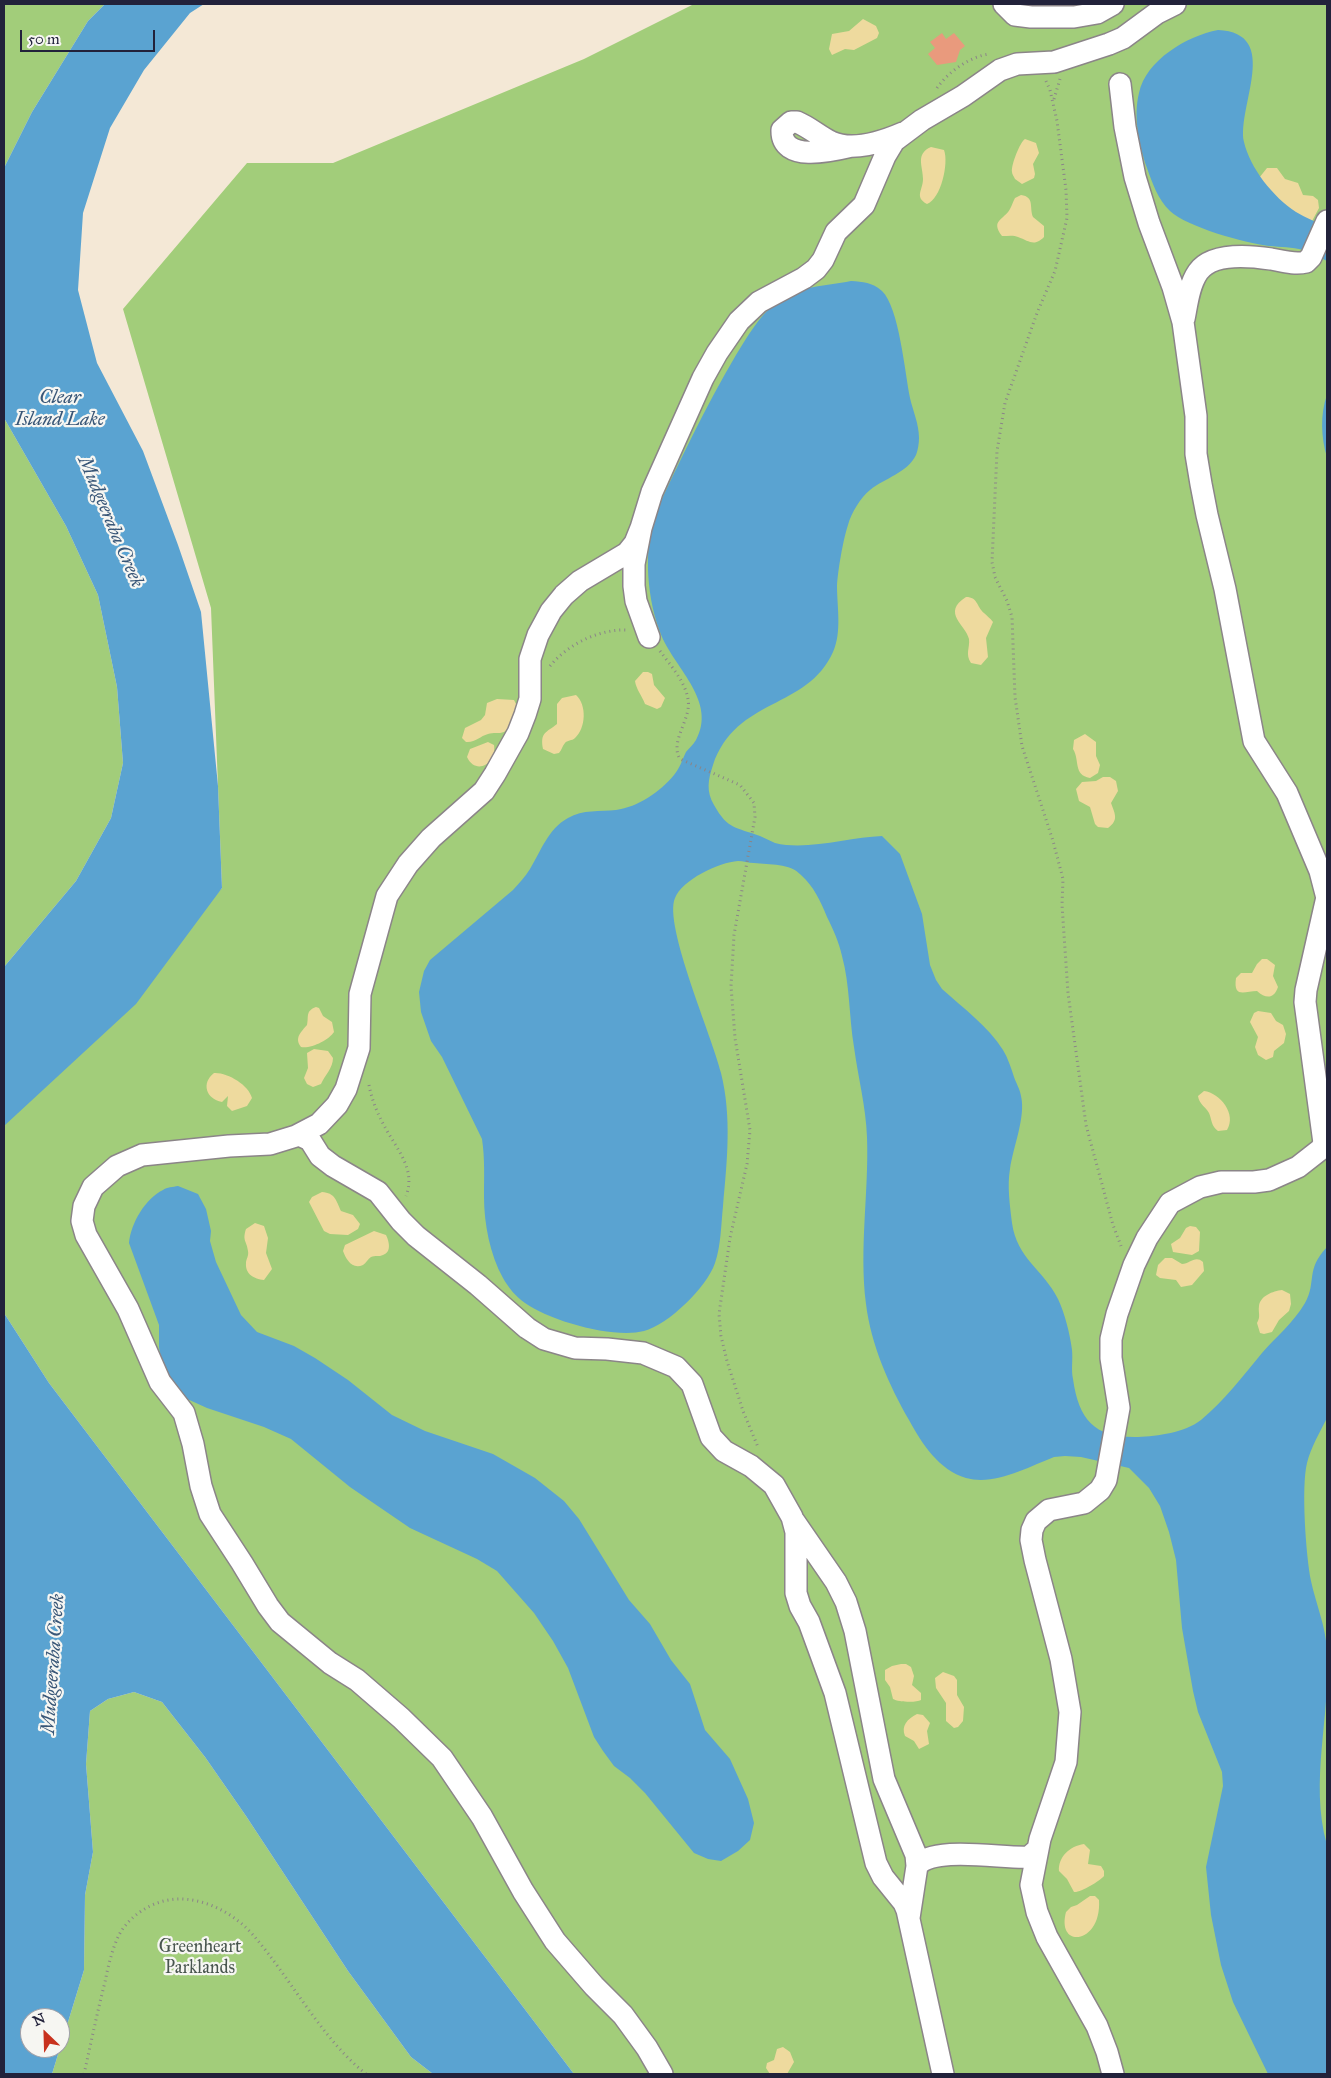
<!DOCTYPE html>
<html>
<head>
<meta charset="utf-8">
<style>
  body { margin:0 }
  #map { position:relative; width:1331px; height:2078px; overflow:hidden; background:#f4e8d6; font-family:"IM FELL Great Primer",serif }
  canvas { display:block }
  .frame { position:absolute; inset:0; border:5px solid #22223b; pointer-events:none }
  .north { position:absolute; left:20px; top:2008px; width:50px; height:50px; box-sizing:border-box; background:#f6f6f2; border:1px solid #a1a1a9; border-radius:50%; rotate:336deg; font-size:14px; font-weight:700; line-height:20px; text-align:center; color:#22223b }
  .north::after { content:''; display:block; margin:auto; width:18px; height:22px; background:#c8321e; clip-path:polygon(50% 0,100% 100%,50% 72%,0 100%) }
  .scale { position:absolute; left:20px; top:30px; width:135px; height:22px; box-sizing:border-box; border:2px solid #22223b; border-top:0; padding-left:6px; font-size:15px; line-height:18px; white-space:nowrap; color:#22223b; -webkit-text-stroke:4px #f6f6f2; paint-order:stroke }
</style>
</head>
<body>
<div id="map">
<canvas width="1331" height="2078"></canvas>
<div class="frame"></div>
<div class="north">N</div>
<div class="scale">50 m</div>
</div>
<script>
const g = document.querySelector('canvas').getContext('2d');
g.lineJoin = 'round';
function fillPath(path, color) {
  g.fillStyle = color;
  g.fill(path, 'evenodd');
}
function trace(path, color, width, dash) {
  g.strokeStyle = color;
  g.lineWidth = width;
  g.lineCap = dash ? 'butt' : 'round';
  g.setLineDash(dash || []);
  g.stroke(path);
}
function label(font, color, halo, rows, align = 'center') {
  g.font = font + ' "IM FELL Great Primer",serif';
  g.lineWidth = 4.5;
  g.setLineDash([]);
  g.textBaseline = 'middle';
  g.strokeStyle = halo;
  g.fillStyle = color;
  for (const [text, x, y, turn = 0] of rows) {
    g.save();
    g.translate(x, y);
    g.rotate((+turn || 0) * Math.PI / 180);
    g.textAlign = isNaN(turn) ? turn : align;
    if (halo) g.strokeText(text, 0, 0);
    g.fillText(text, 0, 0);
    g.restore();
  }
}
fillPath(new Path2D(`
  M4,4H105L88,21L32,112L4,168Z
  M694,4H1327V2074H574L49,1383L4,1313V1125L222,888L211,608L123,309L247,163H333L584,59Z
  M4,418L66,526L98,595L117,687L123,763L111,818L76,881L4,967Z
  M134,1692L162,1702L205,1757L246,1816L348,1971L411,2057L433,2074H52L84,1970L85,1895L93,1852L86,1764L90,1711L108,1699Z`), '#a2cd7a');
fillPath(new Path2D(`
  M863,19L876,26L879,33L877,38L854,50L845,49L832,55L829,49L832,34L849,31Z
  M1025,139L1036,143L1039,153L1033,164L1035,174L1034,178L1022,184L1015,179C1014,177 1012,174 1012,172C1011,165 1020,142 1025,139Z
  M931,147L944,150C949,163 941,199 927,204C914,197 923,190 923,179C923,166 915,154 931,147Z
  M1267,168H1277L1285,179L1298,183L1303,195L1313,196L1318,200L1319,208L1311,223L1283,207L1259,178Z
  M1021,195C1035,197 1029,207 1033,217L1044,226V237C1034,247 1029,241 1018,237C1014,235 1008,236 1002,236C990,220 1004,220 1010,209C1012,205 1013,202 1015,198Z
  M966,597C978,597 976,606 984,613C987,616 990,618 993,622L986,638L988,657L981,665L971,663C965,654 970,648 969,639C966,625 941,613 966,597Z
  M643,672H648L652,674L654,685L665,698L661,707L657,709L645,704C642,696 636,689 635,681Z
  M576,695C587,705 586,728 575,738C572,741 567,740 565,743C562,746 562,750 559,753L554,754L543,749C540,732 546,733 557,724V704L562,698Z
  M497,699L514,700L516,704C517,711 510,729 504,732C499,734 493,732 488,734C480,736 475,743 466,742L462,738L465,728L481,720L485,715L487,703Z
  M1085,734L1096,742V756L1100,765L1098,773L1090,778C1073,775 1080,760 1073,749L1074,740Z
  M488,742L494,745C497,765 475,775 467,757L470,749Z
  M1103,777H1110L1116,781L1118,791L1111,803C1115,814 1119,820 1108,828L1098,827L1095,824L1090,807L1079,801L1076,789L1082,782L1096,781Z
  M1262,959H1267L1275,965L1273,976L1278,987C1274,999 1266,999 1257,991C1245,991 1233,999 1236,978L1241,973H1252L1257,964Z
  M316,1007L319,1008L323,1016L332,1022L334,1032C329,1040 311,1049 301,1047C294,1038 301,1032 307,1025C309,1017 305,1011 316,1007Z
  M1258,1011L1271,1013L1276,1021L1283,1025L1286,1034L1284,1043L1274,1051L1273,1057L1266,1060L1258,1055L1255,1047L1258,1037L1250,1022L1254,1013Z
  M314,1049L328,1051L333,1058C333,1068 325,1075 321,1084L313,1087L307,1084L304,1078L308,1068L307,1053Z
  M214,1073C227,1072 249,1085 252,1098L247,1106L232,1111L227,1106L228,1096L222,1102C206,1099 201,1083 214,1073Z
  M1204,1091C1220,1093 1237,1114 1227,1130L1218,1131C1211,1126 1212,1120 1209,1113C1205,1106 1199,1104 1198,1096Z
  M322,1192C335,1193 336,1200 341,1211L353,1215L360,1224L358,1229L348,1235L330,1234L324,1231L309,1202L312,1197Z
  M255,1223L264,1226L268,1238L266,1253L272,1269L264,1280C254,1279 245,1274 246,1263C246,1259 249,1256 248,1251C247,1241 242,1241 246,1229Z
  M1190,1226L1196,1227L1200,1232L1199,1251L1192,1255L1173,1252L1171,1244L1180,1238L1186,1228Z
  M374,1231L386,1235C389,1241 392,1252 383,1255C379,1257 375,1255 371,1257C368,1259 366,1263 363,1265C352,1270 346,1259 343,1251L345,1245Z
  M1165,1258H1172L1182,1264C1190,1264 1195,1255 1203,1262L1204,1271L1192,1285L1181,1287L1176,1280L1160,1278L1156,1275L1158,1265Z
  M1282,1290L1290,1294L1291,1304L1289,1311L1279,1320L1272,1332L1264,1334L1260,1333L1257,1323C1261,1316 1258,1313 1259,1306C1260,1296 1273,1291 1282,1290Z
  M901,1664H906L911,1667L914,1676L912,1685L921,1693V1700C916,1703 898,1702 893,1699L890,1687L885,1680V1670L892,1666Z
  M943,1672L954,1676L957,1680V1695L964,1707L963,1721L958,1727L954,1728L946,1721V1703L936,1688L935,1678Z
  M917,1714L923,1715L930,1723L927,1731L929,1744L919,1749L914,1741L905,1736C901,1726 907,1719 917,1714Z
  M1084,1844L1090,1850L1088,1864L1101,1866L1104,1871V1876C1100,1881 1080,1893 1074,1892L1067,1879L1059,1871C1058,1857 1070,1846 1084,1844Z
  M1090,1896H1095L1099,1900C1102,1944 1056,1950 1066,1912L1071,1907L1077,1905Z
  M783,2047L790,2052L794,2062L787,2074H770L766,2068L767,2063L774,2060L777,2049Z`), '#eeda9e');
fillPath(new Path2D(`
  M105,4H204L190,13L144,70L110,128L83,213L78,290L97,363L143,451L178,545L201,612L218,786L222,888L136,1004L4,1126V967L76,881L111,818L123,763L117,687L98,595L66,526L4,418V168L32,112L88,21Z
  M1218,30C1282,33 1237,106 1244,142C1250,168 1273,197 1296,212C1306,218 1317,222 1327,227V261C1319,257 1311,252 1303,250C1292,247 1281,247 1269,246C1245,243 1187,227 1170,211C1158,200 1152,182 1147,168C1139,145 1133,117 1139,93C1146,60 1187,36 1218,30Z
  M851,281C863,282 872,282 882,291C899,307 905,373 910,398C913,411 919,424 919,438C919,443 918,450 916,455C907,473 885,478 870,490C861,497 851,513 848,525C843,540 838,570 837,586C837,607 842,632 833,652C807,710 736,697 713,765C708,780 706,791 714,805C728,830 736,827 760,836C765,838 770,841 775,843C807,851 850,837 882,836L900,854L922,914L930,965L936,980L942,989C963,1008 988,1026 1003,1050C1008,1058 1011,1068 1014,1077C1016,1083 1020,1089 1021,1096C1026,1117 1013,1147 1010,1169C1007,1186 1010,1206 1012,1223C1017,1259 1043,1269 1058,1299C1065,1314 1070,1334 1072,1350C1073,1360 1071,1370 1073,1379C1079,1421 1095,1438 1138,1437C1158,1436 1184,1433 1201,1420C1224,1401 1243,1376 1262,1353C1276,1337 1294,1322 1305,1303C1317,1282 1305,1270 1327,1247V1418C1320,1432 1311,1447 1307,1463C1301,1487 1306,1556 1311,1581C1316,1604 1326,1627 1327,1651C1331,1716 1309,1781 1327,1845V2074H1268L1233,2002L1221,1965L1211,1915L1206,1867L1223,1786L1222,1772L1198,1712L1193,1691L1182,1628L1176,1560L1169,1532L1160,1506L1149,1488L1129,1468L1081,1457L1065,1456L1054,1457C1028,1467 995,1486 966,1478C939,1470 922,1444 909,1420C889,1385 871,1345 866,1304C859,1247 869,1193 867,1137C866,1107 858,1077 854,1047C849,1017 850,985 842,956C839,942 833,929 827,917C820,900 814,887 801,875C790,863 770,865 754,863C749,863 743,861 738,861C719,862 682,880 675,898C663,925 713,1038 721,1073C732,1117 727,1162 723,1206C721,1225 721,1245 715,1263C707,1287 668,1325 644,1331C614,1339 550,1321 525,1303C516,1297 508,1287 503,1278C490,1255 484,1223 484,1197C484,1178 485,1159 482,1139L442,1057L431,1041L421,1012L419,992L424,971L430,960L513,890C519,883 525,877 530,869C541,851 548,829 568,818C583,809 600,812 616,810C638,807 660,792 674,775C680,768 682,760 686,752C689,748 693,745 696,740C717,702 676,669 662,637C647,601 643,552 655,514C680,460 706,406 736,355C747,337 759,317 775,303C797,286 825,286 851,281Z
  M1327,395V457C1321,438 1320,414 1327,395Z
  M178,1186L198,1194L206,1209L211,1231L210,1241L216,1262L241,1315L257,1332L294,1346L315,1358L348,1380L392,1415L425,1431L493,1454L535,1478L564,1501L579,1519L629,1600L650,1624L671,1660L690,1684L705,1730L730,1759L748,1799L754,1823L750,1840L738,1851L721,1861L708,1859L694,1853L645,1793L630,1778L614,1766L603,1751L594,1737L568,1668L553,1641L534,1613L497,1571L477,1559L410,1528L350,1487L291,1439L264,1427L207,1408L185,1398L171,1382L162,1365L159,1347V1325L129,1243C131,1223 145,1199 163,1190C167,1187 173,1187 178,1186Z
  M4,1313L49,1383L574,2074H433L411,2057L348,1971L246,1816L205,1757L162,1702L134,1692L108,1699L90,1711L86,1764L93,1852L85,1895L84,1970L52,2074H4ZM30,2018H60V2048H30Z`), '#5aa3d1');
fillPath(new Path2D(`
  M942,33L946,39L954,33L965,46L960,50L956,62L937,65L928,54L935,48L930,42Z`), '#e99a7d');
const minor = new Path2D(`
  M1004,4L1015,15L1031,17H1074L1097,13L1113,4
  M1120,84L1125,127L1135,177L1149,223L1173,287L1183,322L1196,416V454L1201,484L1207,515L1225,589L1254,741L1287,793L1320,871L1327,898
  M852,146C831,151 781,163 782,130L791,122H797C809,127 819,136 831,142C853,152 882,142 903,133
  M1184,319C1187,304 1189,285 1198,272C1212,252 1251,256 1271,259C1282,261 1295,265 1306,262L1311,257L1327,221
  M641,528L635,543L627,553L580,581L564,595L551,611L538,635L530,659V699L525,715L518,733L495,774L484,791L431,838L408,864L387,896L360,994L359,1048L346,1089L337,1105L319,1124L296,1136L270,1144L229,1146L142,1155L117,1166L93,1187L84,1206L82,1221L86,1235L128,1309L160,1382L184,1413L193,1444L201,1486L210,1514L242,1563L268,1606L280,1622L330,1663L357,1680L401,1718L442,1758L482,1817L523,1891L555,1941L594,1986L623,2015L647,2048L662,2074
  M649,637L636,601L634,586V564L641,528L652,492L703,378L717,353L739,321L759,302L804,278L816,269L823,260L836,232L864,205L885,156L894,141L922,120L963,96L1000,70L1017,64L1054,62L1109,44L1123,38L1157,13L1175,4
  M299,1135L310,1140L320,1156L333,1166L378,1192L401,1221L416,1236L478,1285L527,1328L544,1339L575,1348L607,1349L643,1353L676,1367L692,1384L711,1437L724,1451L751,1466L774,1485L792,1517L796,1532V1593L800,1606L809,1622L835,1693L876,1863L883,1877L904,1903L907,1910L943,2074
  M794,1521L836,1582L846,1602L855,1631L884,1779L916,1855L917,1866L909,1918
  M917,1866C933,1845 1004,1859 1029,1857L1037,1850
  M1113,2074L1107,2052L1097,2026L1047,1937L1037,1912L1031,1885L1040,1839L1066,1762L1070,1712L1061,1659L1035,1560L1031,1540L1032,1530L1036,1521L1049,1510L1084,1503L1100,1490L1106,1480L1119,1408L1111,1358V1339L1117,1314L1134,1265L1147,1238L1170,1203L1200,1187L1221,1182H1254L1269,1180L1298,1167L1321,1149L1324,1143L1305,1002L1306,990L1327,897`);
trace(minor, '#8b8588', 24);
trace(new Path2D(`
  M1046,81L1050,90L1057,121L1066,190L1067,218L1055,271L1037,313L1005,403L997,451L992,562L995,577L1007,601L1012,617L1015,697L1022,746L1053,841L1063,879L1062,905L1068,993L1086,1125L1113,1225L1121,1246
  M937,88C948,72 969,57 989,54
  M1054,99L1060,79
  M660,651C670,665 685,681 688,699C692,719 669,741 680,759L740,785L754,803L755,817L734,935L731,986L735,1038L750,1130L747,1164L730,1238L719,1314L721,1336L727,1361L743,1411L758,1447
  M550,666C568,644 599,629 627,630
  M369,1085C372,1101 378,1115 386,1129C398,1151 416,1170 406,1196
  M84,2074C91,2043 97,2013 105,1982C108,1967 112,1949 119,1935C131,1913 157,1898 182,1899C209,1900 236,1915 254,1936C291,1979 322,2039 366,2074`), '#8b8588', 3, [1, 4]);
trace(minor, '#fff', 21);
label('18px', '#48554e', '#f6f6f2', [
  ["Greenheart",200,1948],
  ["Parklands",200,1969]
]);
label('italic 19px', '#385677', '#f6f6f2', [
  ["Clear",60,398],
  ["Island Lake",60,420],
  ["Mudgeeraba Creek",110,522,67],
  ["Mudgeeraba Creek",54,1664,-86]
]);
</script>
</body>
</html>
